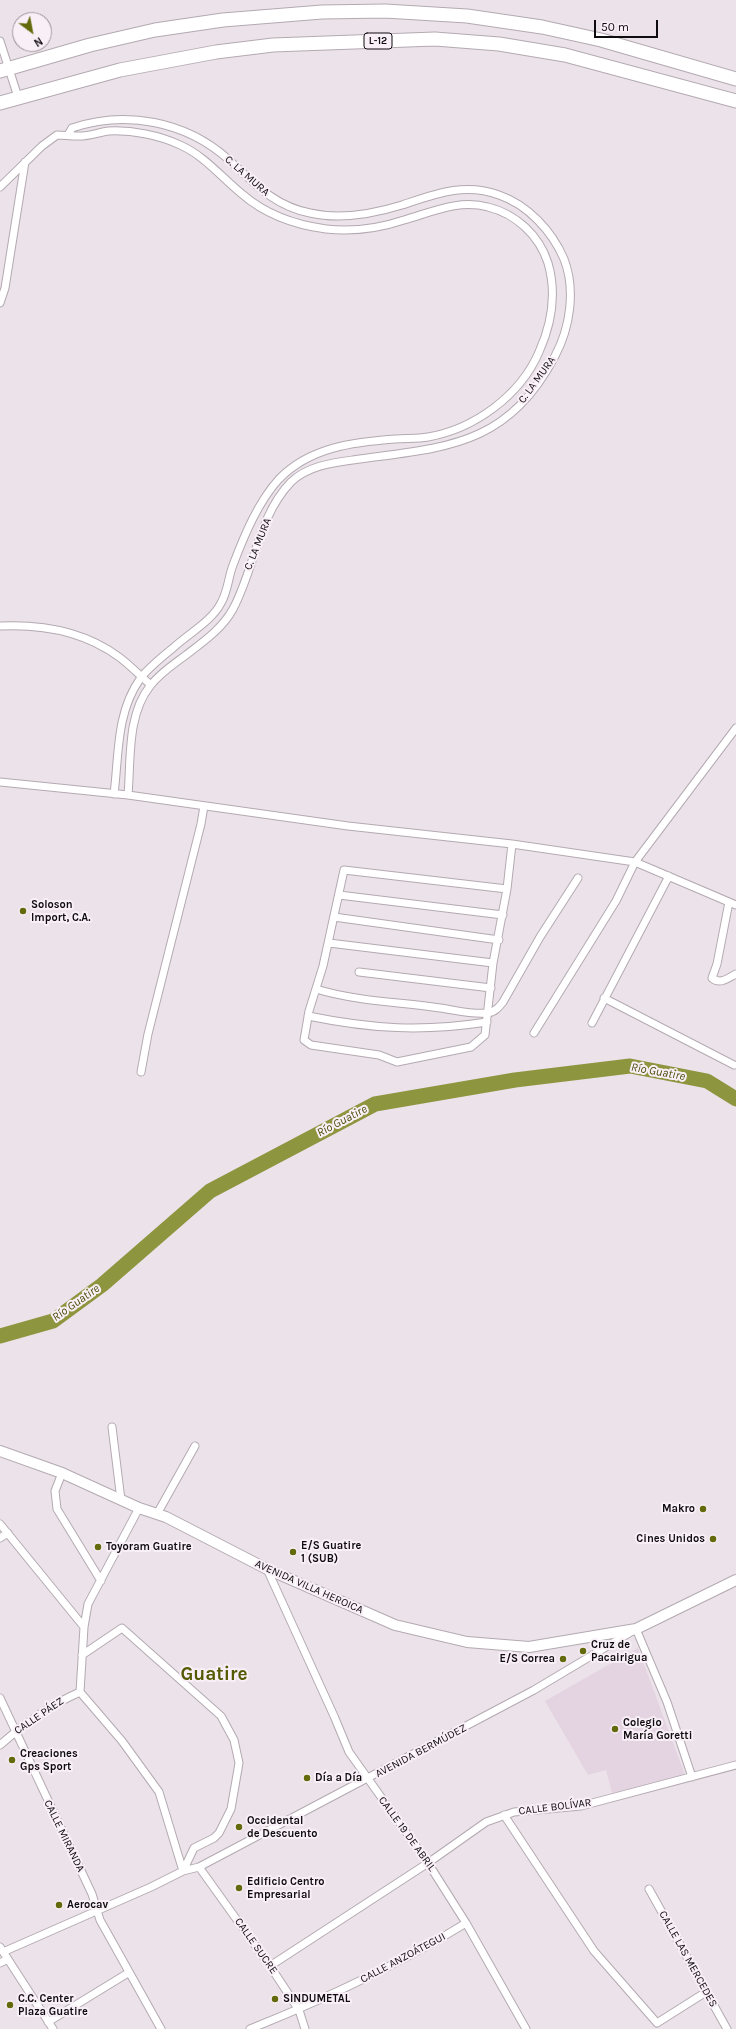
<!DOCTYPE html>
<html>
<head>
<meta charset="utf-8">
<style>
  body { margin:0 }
  #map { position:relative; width:736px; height:2029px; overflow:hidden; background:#ece2ea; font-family:Karla,sans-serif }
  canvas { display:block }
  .north { position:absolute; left:12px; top:12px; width:40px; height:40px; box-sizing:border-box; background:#f9eff7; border:1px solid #9b949a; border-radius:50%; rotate:148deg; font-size:11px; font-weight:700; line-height:16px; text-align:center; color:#0f0c0f }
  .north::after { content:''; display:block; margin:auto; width:14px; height:18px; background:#636a0c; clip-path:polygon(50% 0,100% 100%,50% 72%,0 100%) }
  .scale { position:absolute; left:594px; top:20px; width:64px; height:18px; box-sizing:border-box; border:2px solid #0f0c0f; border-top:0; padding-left:5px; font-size:12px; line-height:14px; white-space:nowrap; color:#0f0c0f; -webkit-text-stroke:3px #f9eff7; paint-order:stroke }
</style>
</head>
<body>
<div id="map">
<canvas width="736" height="2029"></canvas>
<div class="north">N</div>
<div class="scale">50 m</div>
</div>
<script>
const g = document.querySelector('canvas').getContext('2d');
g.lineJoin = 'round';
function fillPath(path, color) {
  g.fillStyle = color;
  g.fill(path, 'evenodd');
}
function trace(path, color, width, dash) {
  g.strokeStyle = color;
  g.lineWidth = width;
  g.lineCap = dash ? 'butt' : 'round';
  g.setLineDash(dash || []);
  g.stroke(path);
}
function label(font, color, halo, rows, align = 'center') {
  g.font = font + ' Karla,sans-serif';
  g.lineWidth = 4;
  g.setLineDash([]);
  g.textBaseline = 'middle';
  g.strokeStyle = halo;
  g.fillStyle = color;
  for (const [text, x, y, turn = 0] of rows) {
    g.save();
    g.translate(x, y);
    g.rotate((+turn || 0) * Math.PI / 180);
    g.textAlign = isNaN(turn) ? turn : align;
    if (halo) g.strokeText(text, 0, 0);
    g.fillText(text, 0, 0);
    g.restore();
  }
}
fillPath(new Path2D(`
  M638,1648L685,1775L612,1793L606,1770L588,1775L545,1701Z`), '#e4d4e1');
trace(new Path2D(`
  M0,1336L53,1321L102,1285L210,1191L375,1104L515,1080L630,1066L707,1081L736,1099`), '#8d953e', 15);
const street = new Path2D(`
  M0,41L18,97
  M68,135L72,128C126,110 185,121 228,159C254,183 274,206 310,213C341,220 373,214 402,205C435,194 465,182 499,195C528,205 552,231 564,259C576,290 570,328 555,356C506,448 445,447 353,460C331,463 308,466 291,482C258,516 255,568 233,609C222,629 203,642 186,655C174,664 160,673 150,686C127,715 131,759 128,795
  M0,187L42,146L57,135C64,135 70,136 77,136C88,137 99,132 109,131C132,130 159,135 180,145C205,156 221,177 242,194C265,214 296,225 326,229C352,232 380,228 404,220C432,212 459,199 488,207C516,214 539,235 548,263C557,294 552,323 539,352C520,396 474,429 428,437C417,439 406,438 395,439C354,442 310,447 279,479C258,502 244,536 233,565C228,578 228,591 221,603C212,621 188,634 173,648C162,657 148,668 140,679C116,713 119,755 114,794
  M0,303L5,288L25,162
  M0,626C43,624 84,631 119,657C130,665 140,676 151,685
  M0,782L128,795L348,826L512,844L635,862L736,905
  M507,889L344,870L323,966L309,1011L304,1040L311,1045L379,1055L397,1062L471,1047L485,1035L493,963L507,889L512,844
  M339,895L503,915
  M729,902L717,964L712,978C720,985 728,978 736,974
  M334,917L499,940
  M329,943L493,963
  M359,972L491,988
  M316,989C355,1001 399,1002 440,1008C455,1010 473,1015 488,1013C495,1012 499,1007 503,1002L540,937L578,878
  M604,998L734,1065
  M308,1016C372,1029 422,1032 487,1022
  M592,1023L669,876
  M534,1033L616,901L635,862L736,728
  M141,1072L148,1034L201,824L204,806
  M112,1427L121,1500
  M62,1473L55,1491L57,1509L101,1581
  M157,1514L195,1446
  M0,1524L84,1627
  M0,1538L8,1533
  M267,1569L334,1716L349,1752L428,1863L466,1923L526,2029
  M82,1655L122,1628L221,1716L234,1740L239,1763L231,1809L219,1833L214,1838L194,1848L183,1871
  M80,1692L122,1741L159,1792L183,1871
  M80,1692L84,1627L88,1604L139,1508
  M0,1698L92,1894L100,1920L161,2029
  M0,1745C24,1724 50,1705 80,1692
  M504,1815L594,1951L657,2023L706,1992
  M199,1867L270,1966L299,2010L305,2029
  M649,1889L727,2029
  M0,1947L53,2029
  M3,1952L151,1887L183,1871L199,1867L534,1690L636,1629L667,1702L692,1777
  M0,1963L8,1959
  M270,1966L428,1863L486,1822L514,1812L581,1806L736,1765
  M48,2022L128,1973
  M250,2029C325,1999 398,1965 466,1923`);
const secondary = new Path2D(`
  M0,1451L62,1473L139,1508L166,1517L267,1569L395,1625L467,1642L529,1647L636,1629L736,1580`);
const highway = new Path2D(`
  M0,71L90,45L155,30L223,20L322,12L385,11L467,16L542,27L601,40L736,79
  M0,103L120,70L216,52L273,45L435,39L499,44L565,55L736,101`);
trace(street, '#b3aab1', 9);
trace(secondary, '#b3aab1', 12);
trace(highway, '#b3aab1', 15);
trace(street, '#fff', 7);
trace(secondary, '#fff', 10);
trace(highway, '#fff', 13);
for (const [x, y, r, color] of [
  [23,911,4,"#636a0c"],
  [703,1509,4,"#636a0c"],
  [713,1539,4,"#636a0c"],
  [98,1547,4,"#636a0c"],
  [293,1552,4,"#636a0c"],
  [583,1651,4,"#636a0c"],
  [563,1659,4,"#636a0c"],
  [615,1729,4,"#636a0c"],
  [12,1760,4,"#636a0c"],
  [307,1778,4,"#636a0c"],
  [239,1827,4,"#636a0c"],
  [239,1888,4,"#636a0c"],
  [59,1905,4,"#636a0c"],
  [275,1999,4,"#636a0c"],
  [10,2005,4,"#636a0c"]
]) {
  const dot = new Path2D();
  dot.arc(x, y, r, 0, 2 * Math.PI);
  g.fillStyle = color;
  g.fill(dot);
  trace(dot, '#f9eff7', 1.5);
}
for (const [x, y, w] of [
  [378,41,28]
]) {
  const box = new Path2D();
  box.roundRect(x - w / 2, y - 8, w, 16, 3);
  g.fillStyle = '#f9eff7';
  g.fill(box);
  trace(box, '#0f0c0f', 1);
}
label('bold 10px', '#0f0c0f', null, [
  ["L-12",378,41]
]);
label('11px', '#0f0c0f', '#f9eff7', [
  ["C. LA MURA",247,176,41],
  ["C. LA MURA",537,380,-54],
  ["C. LA MURA",258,544,-68],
  ["AVENIDA VILLA HEROICA",309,1587,24],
  ["CALLE PÁEZ",39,1716,-34],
  ["AVENIDA BERMÚDEZ",421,1751,-28],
  ["CALLE BOLÍVAR",555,1807,-7],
  ["CALLE 19 DE ABRIL",407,1834,54],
  ["CALLE MIRANDA",64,1836,64],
  ["CALLE SUCRE",256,1946,55],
  ["CALLE ANZOÁTEGUI",403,1958,-28],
  ["CALLE LAS MERCEDES",688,1959,61]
]);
label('bold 11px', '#0f0c0f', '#f9eff7', [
  ["Soloson",31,905],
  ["Import, C.A.",31,918],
  ["Makro",695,1509,"right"],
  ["Cines Unidos",705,1539,"right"],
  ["E/S Guatire",301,1546],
  ["1 (SUB)",301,1559],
  ["Toyoram Guatire",106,1547],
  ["Cruz de",591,1645],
  ["Pacairigua",591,1658],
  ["E/S Correa",555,1659,"right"],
  ["Colegio",623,1723],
  ["María Goretti",623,1736],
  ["Creaciones",20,1754],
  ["Gps Sport",20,1767],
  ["Día a Día",315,1778],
  ["Occidental",247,1821],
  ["de Descuento",247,1834],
  ["Edificio Centro",247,1882],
  ["Empresarial",247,1895],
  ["Aerocav",67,1905],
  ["C.C. Center",18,1999],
  ["Plaza Guatire",18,2012],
  ["SINDUMETAL",283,1999]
], 'left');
label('italic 12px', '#474c08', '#f9eff7', [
  ["Río Guatire",658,1072,10],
  ["Río Guatire",342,1121,-28],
  ["Río Guatire",76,1303,-35]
]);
label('bold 19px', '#545900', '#f9eff7', [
  ["Guatire",214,1675]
]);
</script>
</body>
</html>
